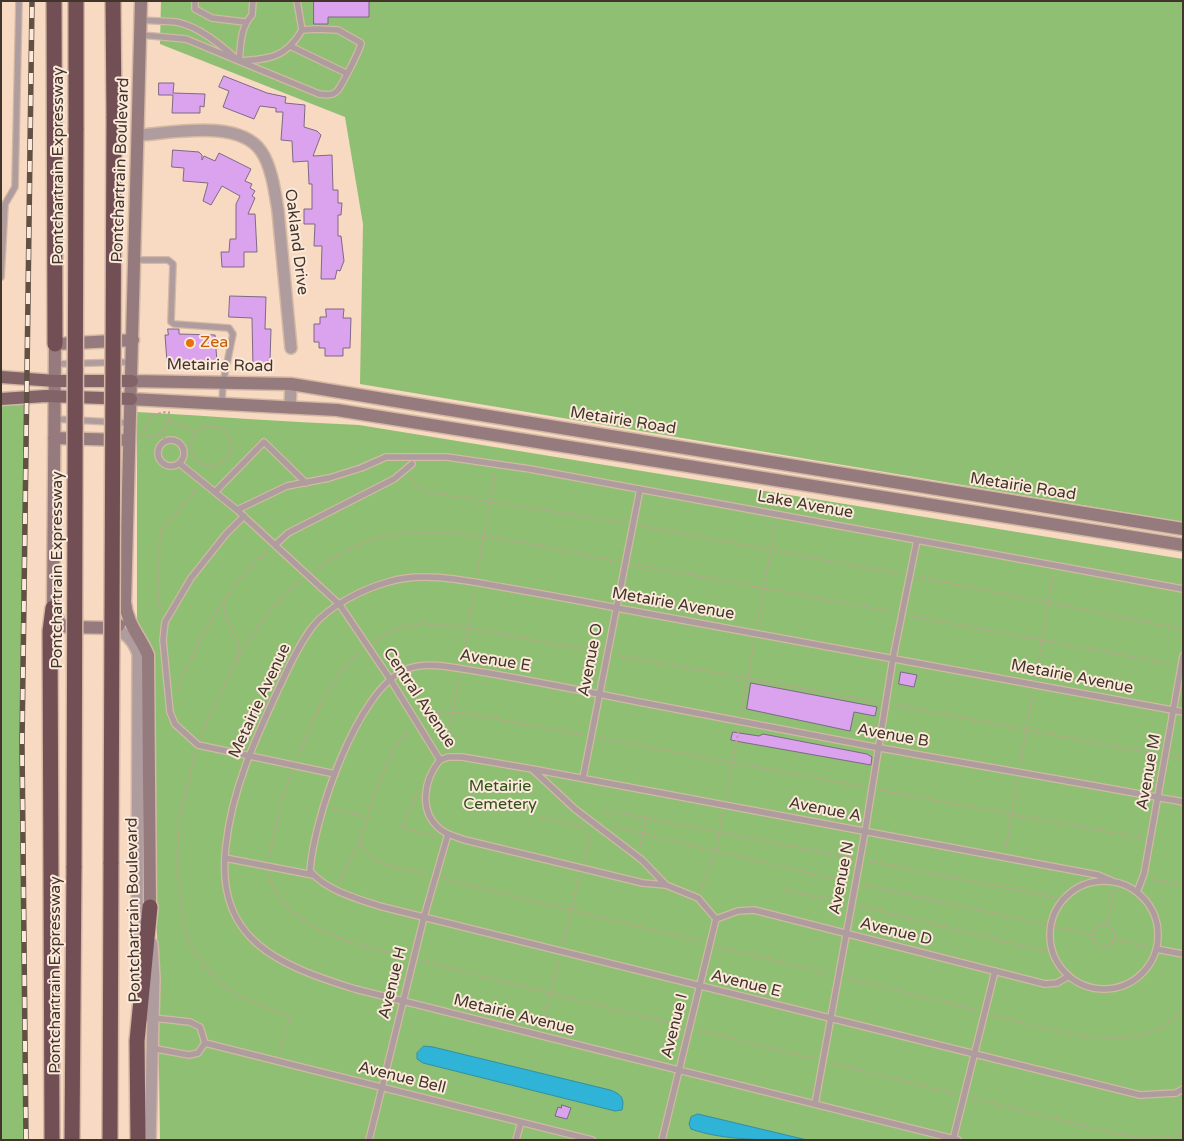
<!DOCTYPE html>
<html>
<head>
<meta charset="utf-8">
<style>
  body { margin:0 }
  #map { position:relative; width:1184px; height:1141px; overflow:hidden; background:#f8d9c1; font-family:"Varela Round",sans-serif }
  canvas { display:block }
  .frame { position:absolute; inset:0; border:2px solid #41352b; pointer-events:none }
</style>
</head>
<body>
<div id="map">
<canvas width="1184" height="1141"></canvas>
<div class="frame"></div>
</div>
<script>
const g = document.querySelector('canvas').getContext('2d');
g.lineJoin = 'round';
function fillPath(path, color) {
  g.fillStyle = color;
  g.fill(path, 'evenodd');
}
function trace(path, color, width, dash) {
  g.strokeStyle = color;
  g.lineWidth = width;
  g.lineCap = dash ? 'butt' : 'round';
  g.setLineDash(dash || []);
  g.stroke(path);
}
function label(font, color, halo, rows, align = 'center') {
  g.font = font + ' "Varela Round",sans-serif';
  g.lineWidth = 4;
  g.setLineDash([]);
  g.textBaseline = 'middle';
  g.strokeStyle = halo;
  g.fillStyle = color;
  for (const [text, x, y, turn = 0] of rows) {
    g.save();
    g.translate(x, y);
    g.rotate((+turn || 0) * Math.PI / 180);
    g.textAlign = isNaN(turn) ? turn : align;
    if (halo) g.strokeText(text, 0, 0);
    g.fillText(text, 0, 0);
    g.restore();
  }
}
fillPath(new Path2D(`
  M161,1H1183V522L360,384L363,224L345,117L160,44Z
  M1,399H27L22,744L26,1140H1Z
  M137,412C211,416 285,422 359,425L1183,559V1140H160L153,653L137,624Z`), '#8ebf73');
const water = new Path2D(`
  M424,1046L433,1047L610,1090C621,1094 625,1098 622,1110L615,1111L423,1063L417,1059V1053Z
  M698,1114L807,1140C771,1140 724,1141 691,1129L689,1124L691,1117Z`);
fillPath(water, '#2fb4d7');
trace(water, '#348ea3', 1);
const building = new Path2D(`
  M314,1H369V17H328V24H314Z
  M224,76L267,93L286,97L285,103L305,105L304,127L317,131L321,135L313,156L332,155L333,190H338V203H342L341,215H338V236H341L344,261L340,271L337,270L335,279H321L322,246H314L315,224H304V209H312V184H309L308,161L293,162L292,141L281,140L283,112H276V108L260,106L254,119L223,107L229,91L219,87Z
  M159,83H174L173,93L205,94L204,107L200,106V113H172L173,95H159Z
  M173,150L199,152L202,155V160L204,156L215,161L219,153L251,169L245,181L252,184L250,188L255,191L252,196L255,198L248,214H255L257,252H244V267H222L221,252H229L230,239H236V204L240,196L222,186L211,205L203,201L208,183L183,181L184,168L172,167Z
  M230,296L266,297L265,329H271L270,361H267V370L253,369L252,318L229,317Z
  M326,309H344L343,318H351L350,348H343V356H325V348H319V342H314V324H320V317H326Z
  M168,329H179V334L215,335L217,362H167L165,335H168Z
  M901,672L917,675L914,687L899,684Z
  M751,683L877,707L875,716L854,712L850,731L747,709Z
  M733,732L759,736L763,734L867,754L872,757L871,765L741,742L731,740Z
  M562,1105L571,1108L567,1119L555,1116L558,1107L561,1108Z`);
fillPath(building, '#dba3ee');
trace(building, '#7d6984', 1);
const lane = new Path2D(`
  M195,1V9L212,18L245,22
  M297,1L302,30
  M316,29L338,30L361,43C360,51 342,84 338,90C333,96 326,95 319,94L239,61C269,59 286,58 302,30Z
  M141,35L186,39L239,61C222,46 199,26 176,22C165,21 153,21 141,20
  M290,46L346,73
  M239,61C241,44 240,28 252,15L253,1
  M135,260H168L173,264L171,322L174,324L229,328L233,334L223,383L222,404
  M1,277L5,204L15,187L19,1
  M55,364L129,362L130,360
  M55,419L130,423
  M158 453a13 13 0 1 1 26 0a13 13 0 1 1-26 0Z
  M179,463L237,510L340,605L390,679L440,760L448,757H462L532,769L575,809L642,860L666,885L698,898L716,919
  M215,492L264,442L306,483
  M237,510L287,486L329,478L361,468L386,457H447L530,469L1183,589
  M244,516L226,534L191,578L165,622L163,640L170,712L175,724L198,745L335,774
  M275,545L288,533L394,479L412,464
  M440,760C424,779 418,811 440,829C447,835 457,837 465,840L643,883L666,885
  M532,769L1098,875L1112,881
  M583,778L640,489
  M1183,802C1082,783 981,766 880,748C800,733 719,717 639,702C589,692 538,682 488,673C463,670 431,660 407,669C357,688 313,821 310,871C326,890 355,898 379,906L1140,1095L1176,1093L1183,1089
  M225,858L313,875
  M1050 935a54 54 0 1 1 108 0a54 54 0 1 1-108 0Z
  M1137,892L1144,874L1183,656
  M716,919L738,911L754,910L1045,984L1057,983L1069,976
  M1156,949L1183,954
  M205,1043L592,1140
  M151,1048L189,1055L198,1053L205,1043L200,1027L190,1022L153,1018
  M815,1104L865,832L893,658L917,540
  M369,1140L424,917L448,834
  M516,1140L521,1122
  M662,1140L716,919
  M953,1140L995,971
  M958,1140L355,989C278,965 214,940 226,845C232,790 254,742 277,692C288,669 298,646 313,626C329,606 363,589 388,582C424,571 467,581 502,587C542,594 582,601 622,609C809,643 996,677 1183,712`);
const street = new Path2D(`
  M139,135C172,133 239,119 261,151C272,167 275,193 278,211L291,348
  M290,408L291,384
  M115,628C126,634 134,641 138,654L137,963L151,1018
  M150,1140L154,979L152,944`);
const secondary = new Path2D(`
  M141,1L125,602C127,624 140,636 148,655L150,907
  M132,381L291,384L1183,529
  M131,399L337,410L1183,545
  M54,438L121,440
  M119,625L115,628L67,627L60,624L53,608L55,344L133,340`);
const primary = new Path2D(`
  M1,377L55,381H132
  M1,399L46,396L131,399`);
const highway = new Path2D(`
  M54,1L55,344
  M76,1V130
  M113,1L114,118
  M52,1140L50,631L53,608
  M72,1140L74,866
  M110,1140L111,862
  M138,1140L137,1041L150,907`);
trace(lane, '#d3b8a3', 8);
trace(street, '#d3b8a3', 14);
trace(secondary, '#d3b8a3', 15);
trace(primary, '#d3b8a3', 15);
trace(highway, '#d3b8a3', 18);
trace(new Path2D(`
  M169,412C168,429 160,438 143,436C145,420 153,412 169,412Z
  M168,421L183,426L195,433
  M191 446a20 20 0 1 1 40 0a20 20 0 1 1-40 0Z
  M161,433L166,441
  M410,478L421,489L434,493L625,523
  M642,526L901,574
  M633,564L894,612
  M315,570C338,555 363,540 390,535C458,523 548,549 616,561
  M477,574L495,473
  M918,577L1183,629
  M224,602C221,624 246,638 236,661
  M160,613L158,589L160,531L197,489
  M911,616L1172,664
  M757,625L776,522
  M374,641L398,628L421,623L468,628L600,652
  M617,655L878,702
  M462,660L474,591
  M1036,676L1053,574
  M177,690C198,640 225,586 268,551
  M895,705L1156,754
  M741,714L754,642
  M424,719L433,712H459L582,735
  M201,737C223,684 254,616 301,581
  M599,738L865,787
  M446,749L459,677
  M195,754L179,820L177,867L181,905L188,941L205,968L234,994L290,1017L279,1054
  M298,756C312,721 330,677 360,652
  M1173,757L1183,758
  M1020,764L1033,693
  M879,790L1143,838
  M417,794L401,828L435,836
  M726,797L739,728
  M332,809L366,817
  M604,810L852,858
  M541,817L584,828
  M614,827L847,882
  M360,840C364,866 407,869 427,874
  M640,848L646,818
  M1006,848L1017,781
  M269,857L283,796L292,772
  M584,861L591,832
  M869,861L1063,899
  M269,874C281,928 359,945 405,957
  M444,879L702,942
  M1151,879L1183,885
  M339,882C345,870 352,857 358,844C372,811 381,753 411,730
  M864,885L1093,935
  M784,890L843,902
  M699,891L716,852L723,814
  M860,906L1040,950L1052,949
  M1093 936a11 11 0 1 1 22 0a11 11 0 1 1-22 0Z
  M1107,925L1114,890
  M1115,939L1149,947
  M563,944L580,875
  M718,947L830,974
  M422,961L682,1026
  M847,978L976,1010
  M992,1015C1045,1027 1145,1064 1183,1007
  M542,1026L559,960
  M699,1030L815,1059
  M832,1063L956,1094
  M973,1098L1117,1134L1144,1138L1183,1135`), '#bba38f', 2, [2.5, 2.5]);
trace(lane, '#ae9c9e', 5.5);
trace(street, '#ae9c9e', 11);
trace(secondary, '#957b7e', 12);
trace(primary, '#826368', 12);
trace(highway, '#724f55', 15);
const rail = new Path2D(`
  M26,1140L22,744L32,1`);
trace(rail, '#605144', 5.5);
trace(rail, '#fce9da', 4, [11]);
const highwayBridge = new Path2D(`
  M111,862L114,118
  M74,866L76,130`);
trace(highwayBridge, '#d3b8a3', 18, []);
trace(highwayBridge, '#724f55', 15);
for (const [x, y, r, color] of [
  [190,343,5,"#e8710a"]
]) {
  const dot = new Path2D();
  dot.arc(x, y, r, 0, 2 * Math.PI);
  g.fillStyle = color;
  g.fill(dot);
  trace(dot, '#fce9da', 2);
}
label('16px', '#41352b', '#fce9da', [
  ["Pontchartrain Expressway",59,166,-90],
  ["Pontchartrain Boulevard",121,170,-88],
  ["Oakland Drive",296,242,83],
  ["Metairie Road",220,366,1],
  ["Metairie Road",623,421,9],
  ["Metairie Road",1023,487,9],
  ["Lake Avenue",805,505,10],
  ["Pontchartrain Expressway",58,570,-90],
  ["Metairie Avenue",673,604,10],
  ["Avenue O",591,660,-79],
  ["Avenue E",495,661,9],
  ["Metairie Avenue",1072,677,11],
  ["Central Avenue",419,698,56],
  ["Metairie Avenue",260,701,-65],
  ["Avenue B",893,736,10],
  ["Avenue M",1149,772,-80],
  ["Avenue A",825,810,11],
  ["Avenue N",842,878,-79],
  ["Pontchartrain Boulevard",134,910,-91],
  ["Avenue D",896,932,14],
  ["Pontchartrain Expressway",56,975,-90],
  ["Avenue H",393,983,-76],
  ["Avenue E",746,984,14],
  ["Metairie Avenue",514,1015,14],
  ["Avenue I",675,1026,-76],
  ["Avenue Bell",402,1078,14]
]);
label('16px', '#c56008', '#fce9da', [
  ["Zea",200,343]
], 'left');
label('16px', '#2f501a', '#fce9da', [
  ["Metairie",500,787],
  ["Cemetery",500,805]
]);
</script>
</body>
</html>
